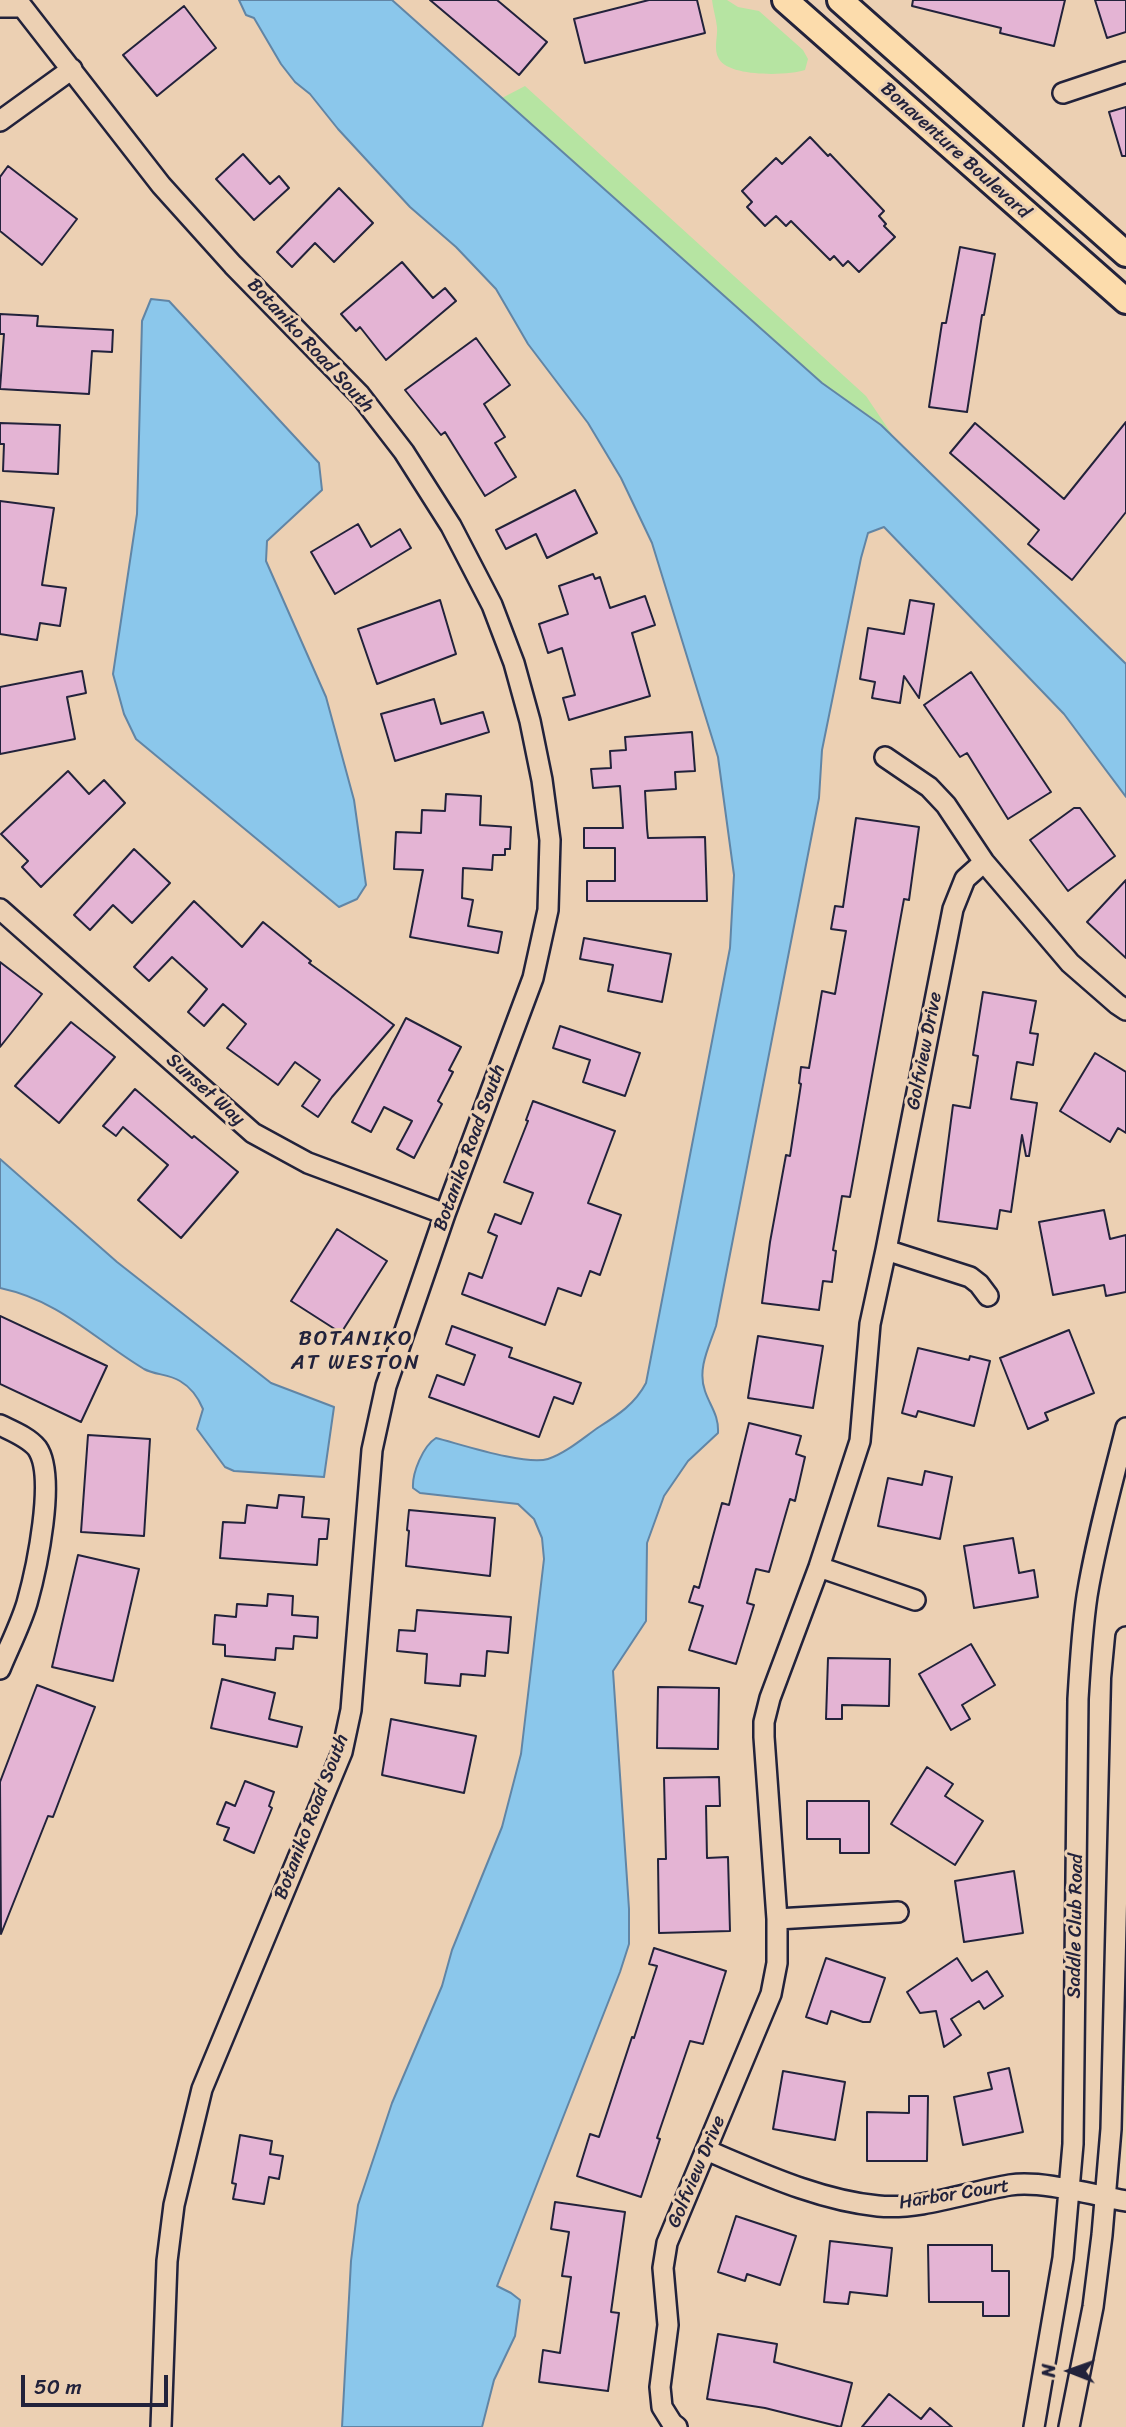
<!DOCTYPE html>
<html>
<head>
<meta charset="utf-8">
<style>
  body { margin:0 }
  #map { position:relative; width:1126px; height:2427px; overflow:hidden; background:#ecd0b3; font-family:Sriracha,sans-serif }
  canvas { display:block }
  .north { position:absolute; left:1035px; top:2336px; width:70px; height:70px; -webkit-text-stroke:5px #ecd0b3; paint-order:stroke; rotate:271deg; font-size:19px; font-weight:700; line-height:28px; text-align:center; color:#22223b }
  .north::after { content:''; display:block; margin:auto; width:24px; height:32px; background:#22223b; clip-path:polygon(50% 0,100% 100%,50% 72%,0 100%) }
  .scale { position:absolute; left:21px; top:2375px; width:147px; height:32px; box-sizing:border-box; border:4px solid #22223b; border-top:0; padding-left:9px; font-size:21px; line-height:24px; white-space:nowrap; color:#22223b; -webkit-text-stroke:5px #ecd0b3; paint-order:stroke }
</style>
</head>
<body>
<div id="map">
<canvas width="1126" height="2427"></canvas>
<div class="north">N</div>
<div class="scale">50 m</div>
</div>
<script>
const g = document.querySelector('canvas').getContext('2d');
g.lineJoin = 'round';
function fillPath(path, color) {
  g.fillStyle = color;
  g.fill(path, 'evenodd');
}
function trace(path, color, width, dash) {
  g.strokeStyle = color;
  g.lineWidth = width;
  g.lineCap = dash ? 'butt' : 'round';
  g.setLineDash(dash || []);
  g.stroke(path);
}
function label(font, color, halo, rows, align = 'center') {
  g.font = font + ' Sriracha,sans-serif';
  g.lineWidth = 6;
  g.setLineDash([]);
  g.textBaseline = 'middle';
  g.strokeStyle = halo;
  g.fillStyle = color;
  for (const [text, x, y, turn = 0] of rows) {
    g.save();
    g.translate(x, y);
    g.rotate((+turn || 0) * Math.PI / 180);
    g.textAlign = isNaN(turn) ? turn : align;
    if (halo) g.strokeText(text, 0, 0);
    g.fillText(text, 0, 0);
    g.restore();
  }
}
fillPath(new Path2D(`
  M712,0H727L738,7L759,11L803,50L808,59L805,70C788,76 729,77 719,59C713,49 718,37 717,27C716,18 713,9 712,0Z
  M525,86L866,396L893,436L881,424L822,383L502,98Z`), '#b6e4a2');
const water = new Path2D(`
  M239,0H392L822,383L881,425L1126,664V797L1064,714L884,527L868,533L861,558L822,750L819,798L716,1326C709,1347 697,1369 705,1391C710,1406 719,1415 718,1433L688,1461L664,1496L647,1543L646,1621L613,1671L629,1909V1944L620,1972L497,2286L511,2293L520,2300L515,2336L494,2380L482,2427H342L351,2261L358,2205L392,2103L442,1986L452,1950L502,1827L521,1754L544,1559L542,1538L534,1519L518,1504L420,1493L413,1488C412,1473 423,1446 436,1438C460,1444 526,1466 548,1459C566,1453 583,1438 599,1427C618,1415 635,1404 646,1383L730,948L734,875L718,757L652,543L621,478L588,423L528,344L496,289L456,247L410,207L338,129L310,94L295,82L281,64L254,18L246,15Z
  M151,299L169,301L319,463L322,490L267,541L266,561L326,697L354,800L366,885L357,899L339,907L136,739L124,714L113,674L137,514L142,321Z
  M0,1159L117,1262L271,1383L334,1407L324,1477L234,1471L225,1467L197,1429L203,1409C198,1397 192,1388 180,1381C169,1374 155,1375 144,1369C94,1339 61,1301 0,1288Z`);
fillPath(water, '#8bc7eb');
trace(water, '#6185a5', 2);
const building = new Path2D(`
  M430,0H497L547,42L519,75Z
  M649,0H697L705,33L585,63L574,19Z
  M913,0H1065L1054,46L1000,33L1001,28L912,6Z
  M1095,0H1126V32L1107,38Z
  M184,6L216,48L157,96L123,55Z
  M1126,107V156H1122L1109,112Z
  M810,137L828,156L830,154L884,211L879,216L886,224L884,226L895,237L859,272L848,261L843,266L834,256L830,260L791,221L786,226L776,216L765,226L747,207L752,202L742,191L776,158L782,164Z
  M243,154L270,184L279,176L289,188L254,220L216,179Z
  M8,166L77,219L42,265L0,231V177Z
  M339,188L373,223L334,262L315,243L292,267L277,252Z
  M960,247L995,254L984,315H982L967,412L929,407L942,323H946Z
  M402,262L433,298L445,288L456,301L386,360L360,327L356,331L341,314Z
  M0,314L38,316L37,326L113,330L112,352L92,351L89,394L0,389L4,334H0Z
  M476,338L510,385L484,404L505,437L495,443L516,477L485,496L445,432L441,435L405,390Z
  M1126,422V512L1072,580L1028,544L1039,530L950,453L975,423L1064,499Z
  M0,423L60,425L58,474L3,471L4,444H0Z
  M575,490L597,533L547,558L536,534L506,549L496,530Z
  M0,501L54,508L42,585L66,588L60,626L40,623L37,640L0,634Z
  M358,524L371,547L400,529L411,548L335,594L311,552Z
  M593,574L595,579L600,577L610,608L645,596L655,625L632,633L650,696L569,720L563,698L575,695L562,648L548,653L539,624L568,614L559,586Z
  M440,600L456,654L377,684L358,629Z
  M910,600L934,604L919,698L904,676L900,703L872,698L875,682L860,679L868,628L904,634Z
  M82,671L86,693L67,697L75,739L0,754V687Z
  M971,672L1051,792L1008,819L967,753L960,757L924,705Z
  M434,699L441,724L483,712L489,732L395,761L381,714Z
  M692,732L695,771L675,772L676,789L645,791L647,828L648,838L705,837L707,901H587V881H615V848H584V828H623L620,786L593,788L591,769L611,768L610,751L626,750L625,737Z
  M68,771L89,794L104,780L125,803L41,887L22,867L28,861L1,834Z
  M446,794L481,796L480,825L511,827L510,849H505V855H493L492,870L463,868L462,898L473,900L468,926L502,932L498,953L410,937L423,870L394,869L396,832L421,833L422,810L445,811Z
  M1074,808H1080L1115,856L1068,891L1030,840Z
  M856,818L919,827L909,900L904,899L850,1197L842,1196L833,1250L836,1251L832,1282L823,1281L819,1310L762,1303L770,1242L786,1155L790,1156L801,1084L799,1083L801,1067L809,1068L822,991L835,994L846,931L831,929L835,906L843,907Z
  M134,849L170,883L132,923L113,905L90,930L74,915Z
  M1126,880V958L1087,922Z
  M194,901L242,947L263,922L311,961L309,963L394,1025L332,1097L318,1117L302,1106L320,1080L295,1062L278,1085L227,1048L246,1024L223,1004L204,1026L188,1012L207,989L172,957L149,981L134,967Z
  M584,938L671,954L662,1002L608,991L613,965L580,959Z
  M0,962L42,994L0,1047Z
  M983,992L1036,1001L1030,1033L1038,1034L1033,1065L1017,1062L1011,1099L1037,1103L1029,1156H1026L1022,1135L1011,1212L1000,1210L997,1229L938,1221L953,1105L970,1108L978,1056L973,1055Z
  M406,1018L461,1047L449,1070L453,1072L438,1101L442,1104L414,1158L397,1149L412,1121L384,1107L371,1132L352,1122Z
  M71,1022L115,1057L59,1123L15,1086Z
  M560,1026L640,1053L625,1096L583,1082L590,1060L553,1048Z
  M1095,1053L1126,1072V1133L1118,1128L1110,1142L1060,1111Z
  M135,1089L192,1138L194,1136L238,1172L181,1238L138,1200L168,1165L123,1127L116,1136L103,1126Z
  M533,1101L615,1131L588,1203L621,1215L600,1275L590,1271L581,1296L558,1288L545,1325L462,1294L469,1273L482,1278L497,1236L488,1232L495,1214L521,1224L533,1193L504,1182L528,1121L526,1120Z
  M1104,1210L1110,1239L1126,1235V1292L1106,1296L1104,1285L1053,1295L1039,1222Z
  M337,1229L387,1261L341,1333L291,1301Z
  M0,1316L107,1366L81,1422L0,1384Z
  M452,1326L512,1348L509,1357L581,1383L573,1404L554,1397L539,1437L429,1397L437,1375L464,1385L475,1355L446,1344Z
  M1069,1330L1094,1393L1045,1413L1048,1420L1028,1429L1000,1358Z
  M758,1336L823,1346L813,1408L748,1398Z
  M918,1348L969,1360L970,1356L990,1361L974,1426L918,1411L916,1417L902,1413Z
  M749,1423L801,1436L796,1454L805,1457L795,1501L790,1499L769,1572L756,1569L747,1603L754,1605L736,1664L689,1650L703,1606L689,1602L694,1586L699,1588L722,1503L729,1505Z
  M88,1435L150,1439L144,1536L81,1532Z
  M925,1471L952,1477L940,1539L878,1526L888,1478L922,1485Z
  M279,1495L304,1497L302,1517L329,1519L327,1539H319L317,1565L220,1558L223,1522L245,1523L247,1505L277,1508Z
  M409,1510L495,1518L490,1576L406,1566L409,1531L407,1530Z
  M1013,1538L1019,1573L1034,1570L1038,1597L974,1608L964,1546Z
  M78,1555L139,1569L113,1681L52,1667Z
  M268,1594L293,1596L292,1615L318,1617L317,1638L294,1636L293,1649L276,1648L275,1660L225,1656V1645L213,1644L215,1615L236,1617L237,1604L267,1606Z
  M417,1610L511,1617L508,1653L487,1651L485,1676L461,1674L460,1686L425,1683L427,1654L397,1651L399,1630L415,1631Z
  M971,1644L995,1685L962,1705L970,1719L951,1730L919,1674Z
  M828,1658L890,1659L889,1706L842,1705V1719H826Z
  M222,1679L275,1693L269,1719L302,1727L297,1747L211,1728Z
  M37,1685L95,1707L53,1817L48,1816L1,1934L0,1782Z
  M658,1687L719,1688L718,1749L657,1748Z
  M391,1719L476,1736L464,1793L382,1775Z
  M927,1767L953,1784L945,1796L983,1821L955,1865L891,1824Z
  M719,1777L720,1806H706L707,1858L728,1857L730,1931L659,1933L658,1859H666L664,1778Z
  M245,1781L274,1792L269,1806L272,1808L254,1853L224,1840L229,1828L217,1824L226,1802L235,1806Z
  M807,1801H869V1853H840V1839H807Z
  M1014,1871L1023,1933L964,1942L955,1881Z
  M654,1948L726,1971L703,2044L690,2041L657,2138L660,2139L641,2197L577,2176L590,2134L599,2137L632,2037L634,2038L657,1966L649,1964Z
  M826,1958L885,1978L870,2022H863L831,2011L827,2024L806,2017Z
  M957,1958L972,1981L987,1971L1003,1996L984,2009L979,2001L951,2019L961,2035L944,2047L936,2011L920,2013L907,1992Z
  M1009,2068L1023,2132L963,2145L954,2097L992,2089L988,2073Z
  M783,2071L845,2082L835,2140L773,2129Z
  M909,2096H928L927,2161H867V2112L909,2113Z
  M240,2135L272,2141L270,2154L283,2156L279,2179L269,2177L264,2204L233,2199L236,2184L232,2183Z
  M555,2202L625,2212L611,2312L619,2313L608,2391L539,2382L543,2350L560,2353L571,2277L562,2276L569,2232L551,2229Z
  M736,2216L796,2236L780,2285L747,2274L745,2281L718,2272Z
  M830,2241L892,2248L887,2296L850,2292L848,2304L824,2302Z
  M928,2245H992V2271H1009V2316H983V2302H929Z
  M718,2334L777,2344L774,2362L852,2383L841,2427L765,2408L707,2399Z
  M889,2394L921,2419L930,2408L952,2427H862Z`);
fillPath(building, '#e4b4d4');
trace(building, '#22223b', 2);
const minor = new Path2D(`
  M17,0L161,185L233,265L360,395L404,452L451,526L492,605L514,663L530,721L542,780L550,840L548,910L533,978L445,1214L386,1386L372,1450L351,1710L342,1752L202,2089L174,2205L167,2261L161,2427
  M0,7H21
  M1063,93L1126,72
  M0,121L72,69
  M885,757L929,787L946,805L984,862L1070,963L1117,1004L1126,1010
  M0,909L253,1133L308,1163L445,1214
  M886,1250L970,1277L979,1284L988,1296
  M0,1425C12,1431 28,1437 37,1448C57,1476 36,1571 27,1603C20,1626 9,1647 0,1669
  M819,1567L915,1600
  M777,1919L898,1912
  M706,2150C761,2173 818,2200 878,2206C922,2210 967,2192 1010,2185C1042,2180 1093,2195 1126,2201
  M677,2427L672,2423L662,2407L660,2387L668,2325L663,2268L667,2243L771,1994L777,1963V1919L764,1737V1722L770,1698L819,1567L860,1441L870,1324L886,1250L953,909L965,879L984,862
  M1034,2427L1063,2258L1073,2144L1078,1699C1080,1665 1082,1630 1087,1596C1096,1540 1112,1484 1126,1428
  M1069,2427L1093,2307L1102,2235L1111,2129L1122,1679L1126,1637`);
const major = new Path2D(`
  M785,0L1126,301
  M840,0L1126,254`);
trace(minor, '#22223b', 24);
trace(major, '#22223b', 30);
trace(minor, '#ecd0b3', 19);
trace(major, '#fcdcac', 24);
label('19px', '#22223b', '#ecd0b3', [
  ["Bonaventure Boulevard",955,151,42],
  ["Botaniko Road South",310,346,47],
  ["Golfview Drive",925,1051,-79],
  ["Sunset Way",205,1090,42],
  ["Botaniko Road South",470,1148,-70],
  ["Botaniko Road South",312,1817,-69],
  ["Saddle Club Road",1076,1926,-89],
  ["Golfview Drive",697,2172,-67],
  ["Harbor Court",954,2195,-9]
]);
g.letterSpacing = '2px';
label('21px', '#22223b', '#ecd0b3', [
  ["BOTANIKO",356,1340],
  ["AT WESTON",356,1364]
]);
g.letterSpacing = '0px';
</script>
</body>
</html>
